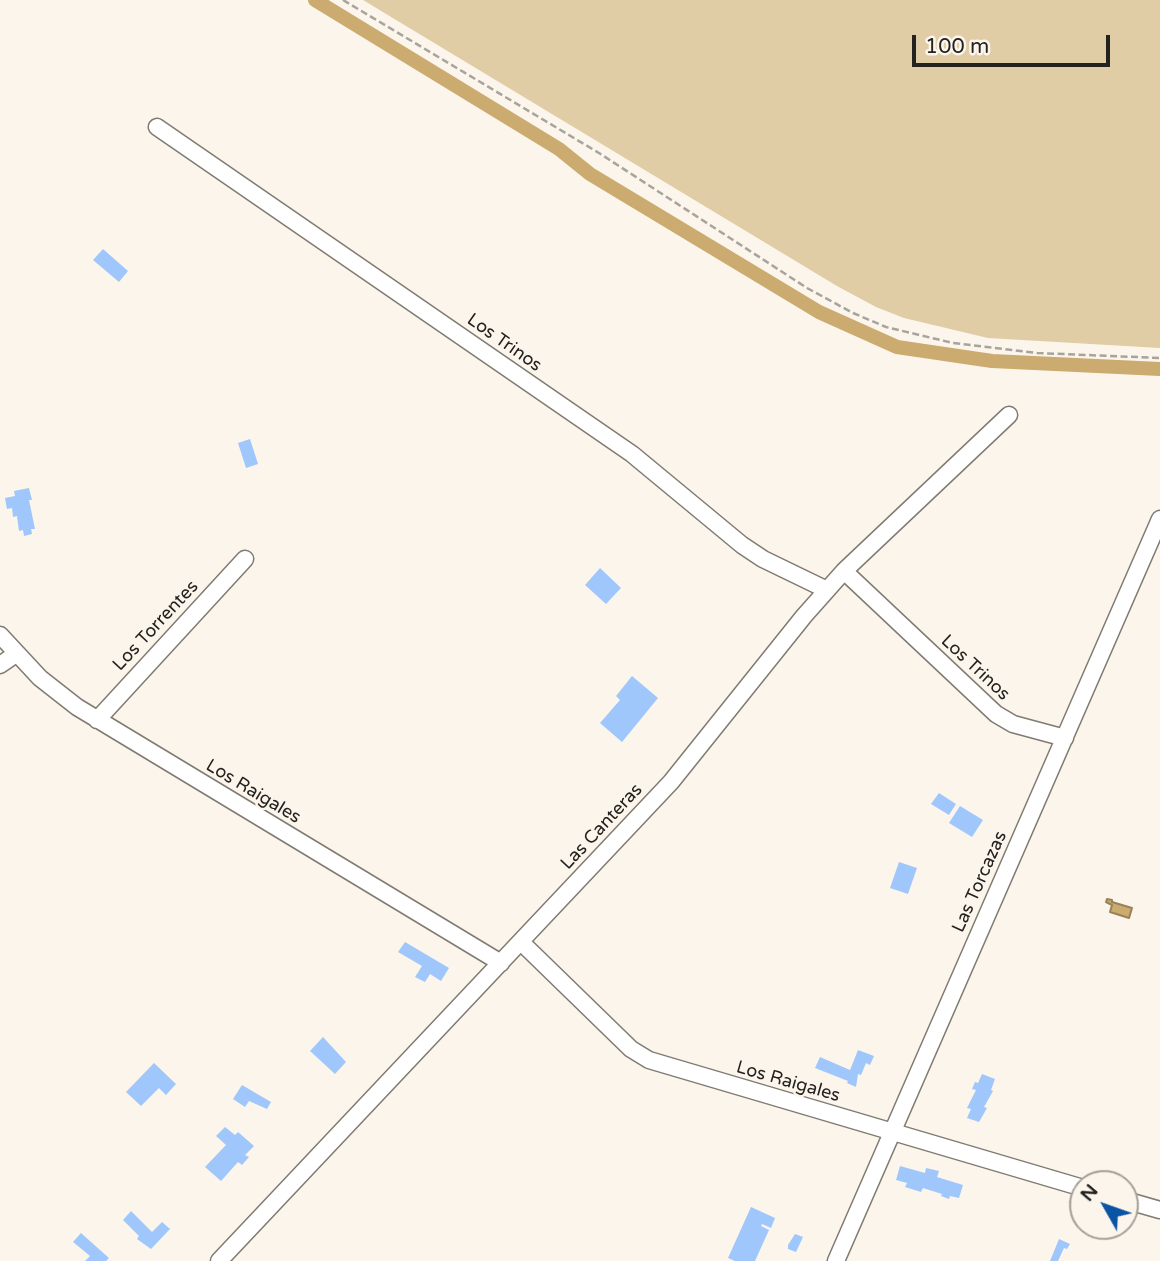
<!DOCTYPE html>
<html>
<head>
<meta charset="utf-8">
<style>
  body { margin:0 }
  #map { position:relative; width:1160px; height:1261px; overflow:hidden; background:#fbf5ec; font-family:"Varela Round",sans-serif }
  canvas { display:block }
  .north { position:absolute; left:1069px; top:1170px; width:70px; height:70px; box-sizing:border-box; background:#fbf5ec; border:2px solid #a5a19a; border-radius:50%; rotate:310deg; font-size:19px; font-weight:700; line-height:28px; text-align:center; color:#24221f }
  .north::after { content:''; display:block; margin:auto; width:24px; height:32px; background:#0a54a3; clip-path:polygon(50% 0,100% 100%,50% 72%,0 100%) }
  .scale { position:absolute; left:912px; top:35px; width:198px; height:32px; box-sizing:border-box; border:4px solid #24221f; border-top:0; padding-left:9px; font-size:21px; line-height:24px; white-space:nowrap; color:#24221f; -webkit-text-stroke:5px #fbf5ec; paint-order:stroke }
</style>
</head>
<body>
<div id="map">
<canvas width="1160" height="1261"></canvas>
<div class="north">N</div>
<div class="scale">100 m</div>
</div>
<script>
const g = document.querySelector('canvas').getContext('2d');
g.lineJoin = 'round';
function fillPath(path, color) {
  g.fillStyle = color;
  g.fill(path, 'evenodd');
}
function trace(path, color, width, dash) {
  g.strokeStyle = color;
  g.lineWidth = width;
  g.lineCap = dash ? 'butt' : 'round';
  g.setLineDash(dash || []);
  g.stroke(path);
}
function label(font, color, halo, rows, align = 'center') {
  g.font = font + ' "Varela Round",sans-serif';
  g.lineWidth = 5;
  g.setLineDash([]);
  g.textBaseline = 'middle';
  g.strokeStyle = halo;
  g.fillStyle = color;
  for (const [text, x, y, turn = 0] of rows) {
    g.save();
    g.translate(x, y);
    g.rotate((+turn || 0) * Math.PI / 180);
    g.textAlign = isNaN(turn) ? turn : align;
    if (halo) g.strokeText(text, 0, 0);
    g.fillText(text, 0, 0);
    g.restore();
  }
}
fillPath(new Path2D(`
  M363,0H1160V348L988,338L904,318L876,307L837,286Z`), '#e0cca5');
const water = new Path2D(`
  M1107,899L1112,900V902L1132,908L1129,918L1110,912L1112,905L1106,902Z`);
fillPath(water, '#cbab6f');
trace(water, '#998257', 2);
trace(new Path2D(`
  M315,0L559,149L590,174L819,312L897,347L992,361L1160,369`), '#cbab6f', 14);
fillPath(new Path2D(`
  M103,249L128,271L119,282L93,260Z
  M250,439L258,464L246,468L238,443Z
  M29,488L32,500H29L35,529H31L32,534L24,536L23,530L19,531L17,516L13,517L12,508L7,509L5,498L15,496L14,491Z
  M600,568L621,588L606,604L585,585Z
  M632,676L658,698L622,742L600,723L620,700L616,696Z
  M939,793L956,804L949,815L931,804Z
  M960,806L983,820L972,837L949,823Z
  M899,862L917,868L908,894L890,888Z
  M405,942L449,968L441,981L430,974L425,982L415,977L422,966L398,952Z
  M323,1037L346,1062L335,1074L310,1051Z
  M858,1050L874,1056L870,1065L866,1063L861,1075L858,1074L856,1087L847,1083L848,1081L815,1068L820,1057L850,1070Z
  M154,1063L176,1084L166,1095L159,1088L141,1106L126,1092Z
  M982,1074L995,1079L991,1090L993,1091L984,1107L987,1108L979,1122L967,1118L971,1109L967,1108L976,1090L972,1089L975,1082L978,1083Z
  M242,1085L271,1102L267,1109L249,1101L245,1107L233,1099Z
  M225,1127L235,1135L238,1132L254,1146L245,1155L249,1157L242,1165L238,1162L221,1181L205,1167L226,1145L216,1136Z
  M900,1166L925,1173L926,1168L939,1171L937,1177L963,1185L959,1198L950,1196L949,1199L941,1196L942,1194L923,1188L921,1192L905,1187L907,1183L896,1180Z
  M751,1207L775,1218L771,1228L762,1224L761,1226L769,1230L755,1261H735L728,1258Z
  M131,1211L152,1232L162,1222L170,1229L151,1249L137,1239L139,1236L123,1220Z
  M81,1233L109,1258L106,1261H85L90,1256L73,1242Z
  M795,1234L803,1237L796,1252L788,1249V1245Z
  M1059,1239L1070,1244L1067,1249L1064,1248L1058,1261H1050Z`), '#9fc7fc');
const minor = new Path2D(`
  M157,127L632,454L742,545L763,559L827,590
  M844,571L996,714L1013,724L1065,738
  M0,635L40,678L77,707L501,963
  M0,665L16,654
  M97,720L245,559
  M521,942L631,1049L649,1060L1083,1188
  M1125,1200L1160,1210
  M219,1261L671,782L804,616L844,571L1009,415
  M836,1261L1160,519`);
trace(minor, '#807b72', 19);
trace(new Path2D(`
  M343,0L599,153L807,288L853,313L886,327L953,343L1037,353L1160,358`), '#a8a49d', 2.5, [7, 3.5]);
trace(minor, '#fff', 16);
label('18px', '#24221f', '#fbf5ec', [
  ["Los Trinos",504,343,35],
  ["Los Torrentes",156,626,-47],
  ["Los Trinos",975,668,43],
  ["Los Raigales",253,792,31],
  ["Las Canteras",602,827,-47],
  ["Las Torcazas",980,882,-66],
  ["Los Raigales",788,1082,16]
]);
</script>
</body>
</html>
